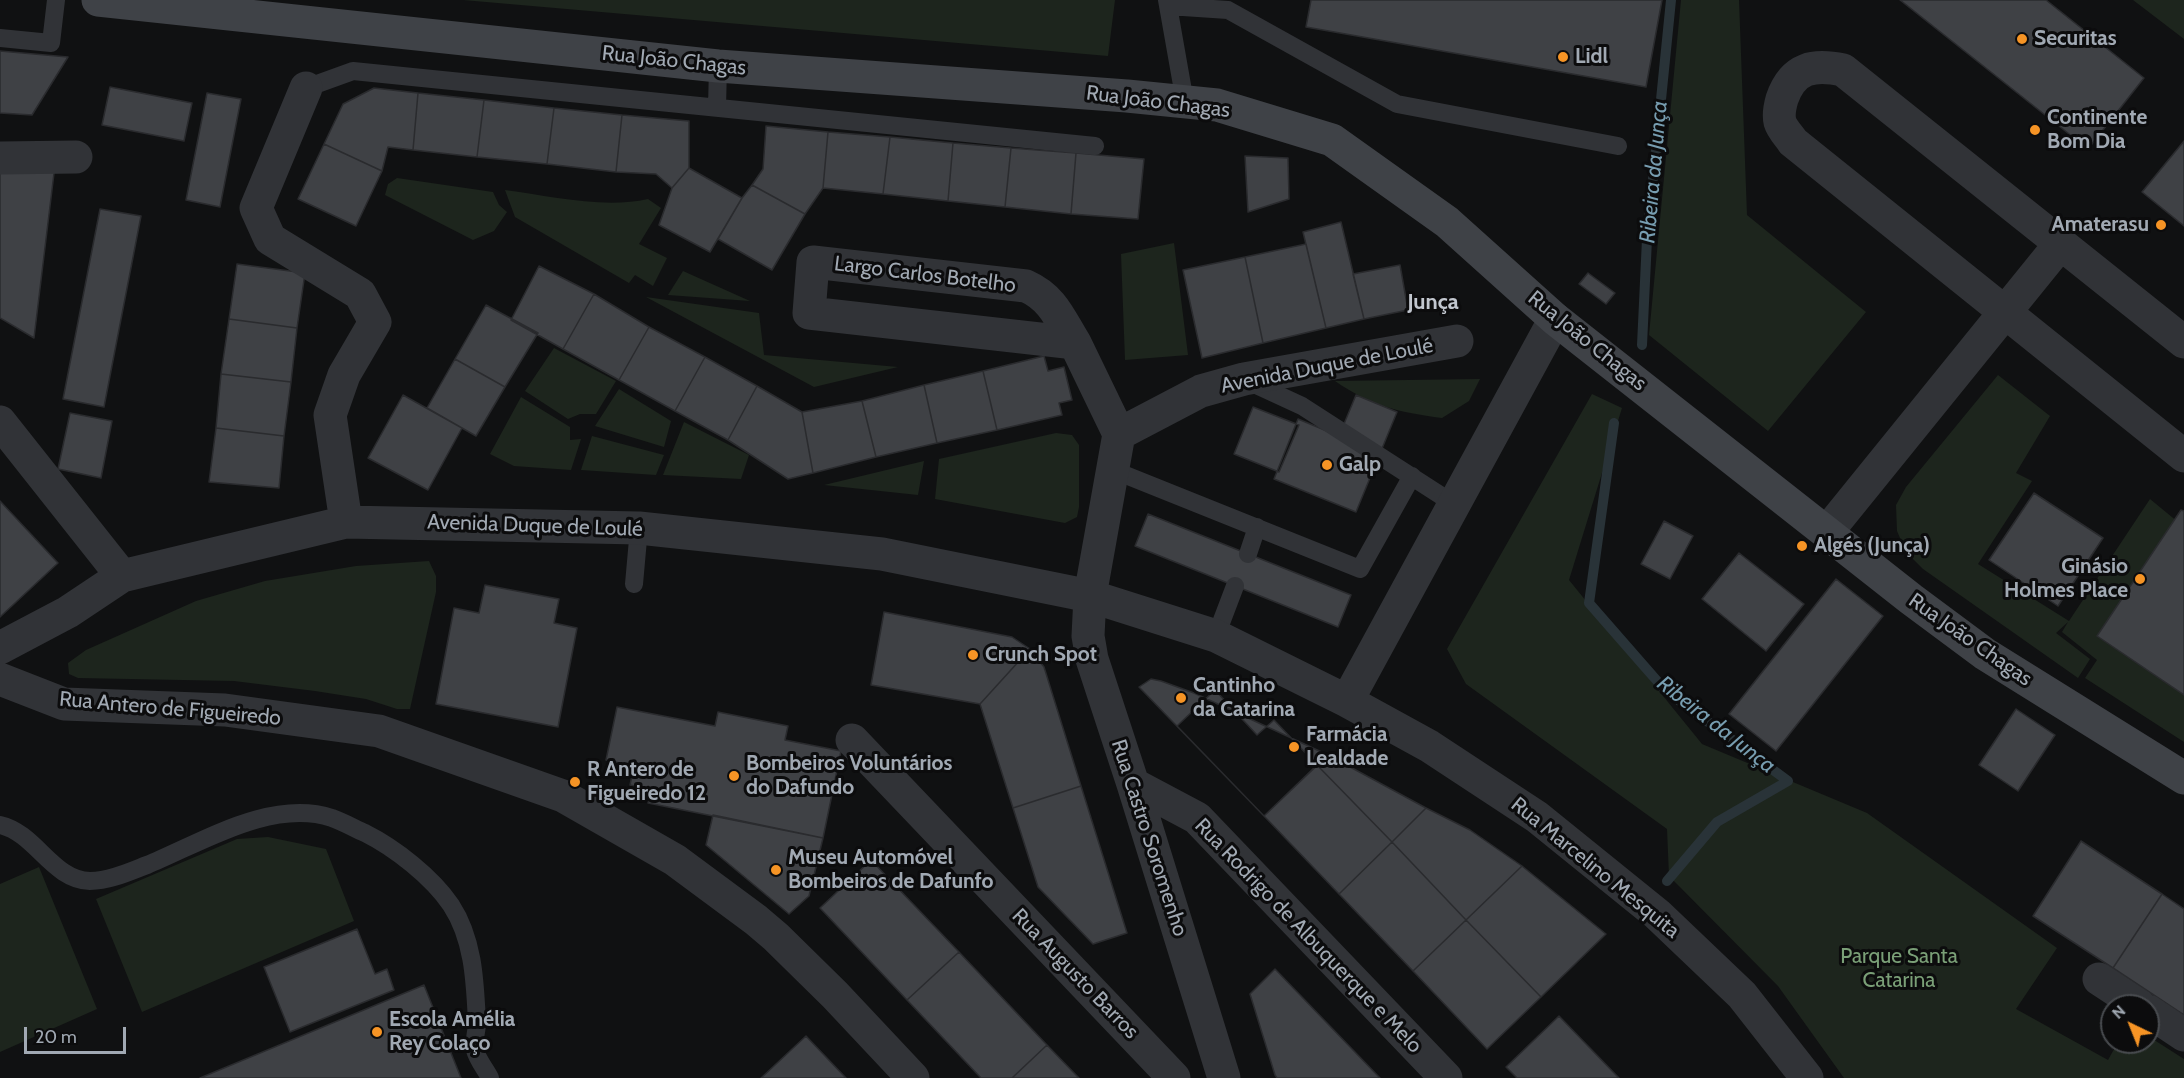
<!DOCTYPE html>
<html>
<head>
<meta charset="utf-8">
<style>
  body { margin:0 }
  #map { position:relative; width:2184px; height:1078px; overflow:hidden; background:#101112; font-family:Cabin,sans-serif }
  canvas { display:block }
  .north { position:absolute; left:2100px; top:994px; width:60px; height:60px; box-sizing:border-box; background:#0c0c0d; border:2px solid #484b4f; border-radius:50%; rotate:317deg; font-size:16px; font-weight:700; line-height:24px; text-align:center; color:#a1a9b3 }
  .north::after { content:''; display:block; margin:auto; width:21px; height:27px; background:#f69425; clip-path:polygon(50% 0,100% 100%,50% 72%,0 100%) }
  .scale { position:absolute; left:24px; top:1027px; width:102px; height:27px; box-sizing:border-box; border:3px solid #a1a9b3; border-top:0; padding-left:8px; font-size:18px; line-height:21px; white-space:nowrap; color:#a1a9b3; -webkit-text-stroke:4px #0c0c0d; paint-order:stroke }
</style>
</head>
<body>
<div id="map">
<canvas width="2184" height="1078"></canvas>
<div class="north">N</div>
<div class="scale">20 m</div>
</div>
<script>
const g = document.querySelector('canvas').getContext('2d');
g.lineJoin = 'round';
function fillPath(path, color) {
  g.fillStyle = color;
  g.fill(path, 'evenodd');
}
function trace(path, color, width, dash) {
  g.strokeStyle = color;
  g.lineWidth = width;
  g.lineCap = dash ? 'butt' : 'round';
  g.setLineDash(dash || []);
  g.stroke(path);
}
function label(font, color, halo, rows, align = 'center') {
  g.font = font + ' Cabin,sans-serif';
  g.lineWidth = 6;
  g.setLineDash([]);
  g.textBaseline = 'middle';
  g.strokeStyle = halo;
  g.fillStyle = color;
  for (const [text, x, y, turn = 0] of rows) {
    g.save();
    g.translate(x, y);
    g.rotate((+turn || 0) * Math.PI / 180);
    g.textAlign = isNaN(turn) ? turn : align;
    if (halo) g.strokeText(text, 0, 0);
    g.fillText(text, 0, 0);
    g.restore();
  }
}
fillPath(new Path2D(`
  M463,0H1115L1108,56Z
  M1681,0H1739L1747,215L1866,312L1768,431L1649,335Z
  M2133,0H2184V39Z
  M397,178L493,192L499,205L507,212L494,231L473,240L385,195L388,184Z
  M505,190C550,196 604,209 648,199L661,208L639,244L667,258L653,286L635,275L629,283L515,217Z
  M1174,243L1188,355L1125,360L1121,254Z
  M683,271L750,301L668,295Z
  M646,297L759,313L764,355L898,367L814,387Z
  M554,348L616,381L596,414H580L568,419L525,391Z
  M1998,375L2050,416L2016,473L2032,481L1978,564L2069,621L2150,499L2184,527V742L2085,678L2097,660L2062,632L2068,622L2056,633L2090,659L2078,678L1923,569L1906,552L1897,531L1896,505L1906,487Z
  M1480,379L1469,401L1442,418C1398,412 1373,407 1335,381Z
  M619,389L671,421L664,447L595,426Z
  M1592,394L1622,408L1569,580L1702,744L1867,813L2057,948L2016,1009L2108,1060L2118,1042H2148V1036L2184,1059V1078H1844L1778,986L1669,876L1667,829L1466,684L1447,649Z
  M521,397L570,427V440L581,439L571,470L514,466L490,454Z
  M684,422L749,455L741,479L663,475Z
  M1056,433L1072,435L1079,445V507L1077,517L1065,523L935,499L939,459Z
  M592,436L664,455L656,475L581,470Z
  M924,461L918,495L824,485Z
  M429,561L436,576V592L410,709H397L366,699L315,691L234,681L78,678L69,674L68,663L86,650L196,601L265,581L356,566Z
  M268,837L326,849L354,921L142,1012L96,899L237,839Z
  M39,867L97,1009L0,1052V884Z`), '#1d251d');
trace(new Path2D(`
  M1642,345L1647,239L1671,0
  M1614,423L1589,603L1665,690L1788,781L1717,822L1667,881`), '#293338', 10);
const building = new Path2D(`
  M1311,0H1662L1646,87L1306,27Z
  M1900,0H2046L2144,78L2088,149Z
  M0,51L68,57L32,115L0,113Z
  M110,87L192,103L184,141L102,125Z
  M374,88L418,93L413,150L388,147L382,171L324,144L343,104Z
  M207,93L241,99L220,207L186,200Z
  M418,93L484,100L477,157L413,150Z
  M484,100L554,108L547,164L477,157Z
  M554,108L622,115L616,172L547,164Z
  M622,115L689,121V168L672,188L656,174L616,172Z
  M766,126L828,132L823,188L805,214L752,185L763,169Z
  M828,132L890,137L883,194L823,188Z
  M890,137L953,143L948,201L883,194Z
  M2184,141V226L2142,192Z
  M953,143L1011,148L1005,207L948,201Z
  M324,144L382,171L356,226L298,199Z
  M1011,148L1076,153L1071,214L1005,207Z
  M1076,153L1144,159L1138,219L1071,214Z
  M1245,156L1288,158L1289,199L1248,212Z
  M0,161L55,165L34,338L0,318Z
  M689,168L742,198L710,252L659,225L672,188Z
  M752,185L805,214L772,270L718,239L742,198Z
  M100,209L141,216L104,407L63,399Z
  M1341,222L1364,319L1326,328L1303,232Z
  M1306,244L1326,328L1263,343L1245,257Z
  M1245,257L1263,343L1202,358L1183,270Z
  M237,264L305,273L297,328L229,319Z
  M1400,265L1408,310L1364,319L1353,274Z
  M539,266L594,294L563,349L511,320Z
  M1588,273L1615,293L1606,304L1579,284Z
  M594,294L649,327L619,380L563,349Z
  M486,305L538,333L505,387L455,359Z
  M229,319L297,328L291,382L221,374Z
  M649,327L705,357L675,411L619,380Z
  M1044,356L1048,371L1064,367L1072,400L1059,403L1062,415L997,430L983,371Z
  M705,357L757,386L728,440L675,411Z
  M455,359L505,387L476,436L427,408Z
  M983,371L997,430L937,443L924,385Z
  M221,374L291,382L284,436L216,428Z
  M924,385L937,443L876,457L862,401Z
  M757,386L802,412L813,473L788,479L728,440Z
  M403,395L462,428L428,490L368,458Z
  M1356,395L1397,412L1356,512L1274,479L1298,419L1339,436Z
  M862,401L876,457L813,473L802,412Z
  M1253,407L1299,425L1279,472L1234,454Z
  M70,413L112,421L101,478L58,469Z
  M216,428L284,436L279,488L209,482Z
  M2034,493L2103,538L2058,606L1989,560Z
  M0,501L58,563L0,617Z
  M2181,510L2184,511V695L2097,636Z
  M1148,514L1351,595L1338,627L1135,546Z
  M1664,521L1693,536L1670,579L1641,564Z
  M1739,553L1804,604L1766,651L1702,599Z
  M1836,579L1883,616L1776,751L1729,714Z
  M485,585L559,599L554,623L577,628L558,727L436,704L454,608L479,613Z
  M884,612L1012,637L1030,649L980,704L871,685Z
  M1030,649L1044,667L1081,786L1013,808L980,704Z
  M1151,679L1161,681L1194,693L1328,755L1264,816L1139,687Z
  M1215,690L1257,735L1274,720L1317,765L1264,816L1177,726Z
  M617,707L715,726L718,712L788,726L785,740L841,751L823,838L648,803L650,790L630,785L634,766L606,760Z
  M2016,709L2055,735L2018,791L1979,765Z
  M1328,755L1426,808L1392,842L1317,765Z
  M1317,765L1392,842L1339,894L1264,816Z
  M1081,786L1127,933L1093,944L1038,887L1013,808Z
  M1426,808L1470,830L1522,866L1466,920L1392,842Z
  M713,815L823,838L809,896L789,914L706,845Z
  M2081,841L2162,894L2113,968L2033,916Z
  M1392,842L1466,920L1413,971L1339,894Z
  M871,860L959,952L907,1000L820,908Z
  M1522,866L1606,934L1541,997L1466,920Z
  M2162,894L2184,909V1015L2113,968Z
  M1466,920L1541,997L1487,1049L1413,971Z
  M357,929L375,974L387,969L394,990L290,1032L264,967Z
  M959,952L1047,1045L1012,1078H981L907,1000Z
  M1275,969L1380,1078H1277L1275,1075L1250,994Z
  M424,985L461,1078H200Z
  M1559,1016L1619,1078H1517L1506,1067Z
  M806,1036L846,1078H761Z
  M1047,1045L1079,1078H1012Z`);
fillPath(building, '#3f4145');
trace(building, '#2a2b2e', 1.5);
trace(new Path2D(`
  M1167,0L1185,102
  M1168,6L1228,10L1397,104L1618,146
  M0,38L51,43L56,0
  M306,88L353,71L1095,146
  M717,108L718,66
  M1250,382L1302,406L1454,504
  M1113,470L1360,569L1412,476
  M1248,554L1257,527
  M634,584L639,528
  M1216,636L1235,586
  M0,825C36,833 52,880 90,881C109,881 129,872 147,865C201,843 271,798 332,818C343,822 354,828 365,833C395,848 432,877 451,905C474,940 475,983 477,1023C477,1031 473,1042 475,1050C477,1059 486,1070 490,1078`), '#313337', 18);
trace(new Path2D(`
  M306,88L256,208L270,239L360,294L375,322L344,375L330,415L346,522
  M0,158L76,157
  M2184,342L1843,70C1814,64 1793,67 1782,99C1780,106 1778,114 1780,122C1782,129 1789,136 1793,142L2184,456
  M1075,343C1060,319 1053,298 1026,286L813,262L809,313L1075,343L1119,434
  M0,422L122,576
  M1827,532L2061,243
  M0,648L68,612L122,576L346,522L639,528L882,554L1090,596L1216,636L1347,701L1429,746L1537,817L1657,914L1742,995L1807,1078
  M0,679L64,704L225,710L379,731L563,796L675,860L756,920L776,937L835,995L913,1078
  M1347,701L1555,319
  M852,740L1174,1078
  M1133,784L1197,818L1446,1078
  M2099,979L2140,1006
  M2148,1011L2184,1035
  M1224,1078L1133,784L1092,659L1088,636L1090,596L1119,434L1201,391L1244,379L1457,341`), '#313337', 33);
trace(new Path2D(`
  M98,0L718,66L1127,96L1217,105L1332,140L1447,222L1555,319L1911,599L1985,654L2184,778`), '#3f4247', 33);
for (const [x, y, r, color] of [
  [2022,39,6,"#f69425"],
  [1563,57,6,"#f69425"],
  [2035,130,6,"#f69425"],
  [2161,225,6,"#f69425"],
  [1327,465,6,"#f69425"],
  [1802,546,6,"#f69425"],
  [2140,579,6,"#f69425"],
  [973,655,6,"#f69425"],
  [1181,698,6,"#f69425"],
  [1294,747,6,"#f69425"],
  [734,776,6,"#f69425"],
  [575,782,6,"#f69425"],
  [776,870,6,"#f69425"],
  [377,1032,6,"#f69425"]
]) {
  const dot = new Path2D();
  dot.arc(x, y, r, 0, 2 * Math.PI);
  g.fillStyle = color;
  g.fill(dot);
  trace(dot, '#0c0c0d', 2);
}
label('bold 21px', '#a1a9b3', '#0c0c0d', [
  ["Securitas",2034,39],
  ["Lidl",1575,57],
  ["Continente",2047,118],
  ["Bom Dia",2047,142],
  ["Amaterasu",2149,225,"right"],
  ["Galp",1339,465],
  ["Algés (Junça)",1814,546],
  ["Ginásio",2128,567,"right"],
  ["Holmes Place",2128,591,"right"],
  ["Crunch Spot",985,655],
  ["Cantinho",1193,686],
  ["da Catarina",1193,710],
  ["Farmácia",1306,735],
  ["Lealdade",1306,759],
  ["Bombeiros Voluntários",746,764],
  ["do Dafundo",746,788],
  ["R Antero de",587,770],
  ["Figueiredo 12",587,794],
  ["Museu Automóvel",788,858],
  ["Bombeiros de Dafunfo",788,882],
  ["Escola Amélia",389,1020],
  ["Rey Colaço",389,1044]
], 'left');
label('21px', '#a1a9b3', '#0c0c0d', [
  ["Rua João Chagas",674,61,6],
  ["Rua João Chagas",1158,102,7],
  ["Largo Carlos Botelho",925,275,7],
  ["Rua João Chagas",1587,341,39],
  ["Avenida Duque de Loulé",1327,366,-11],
  ["Avenida Duque de Loulé",535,526,2],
  ["Rua João Chagas",1970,640,35],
  ["Rua Antero de Figueiredo",170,709,5],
  ["Rua Castro Soromenho",1149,838,72],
  ["Rua Marcelino Mesquita",1595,868,39],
  ["Rua Rodrigo de Albuquerque e Melo",1308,936,46],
  ["Rua Augusto Barros",1075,974,46]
]);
label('21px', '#7a9f77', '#0c0c0d', [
  ["Parque Santa",1899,957],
  ["Catarina",1899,981]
]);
label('italic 22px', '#779db0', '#0c0c0d', [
  ["Ribeira da Junça",1654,172,-85],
  ["Ribeira da Junça",1716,725,38]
]);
label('bold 22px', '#c2c7cf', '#0c0c0d', [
  ["Junça",1433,303]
]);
</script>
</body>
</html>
